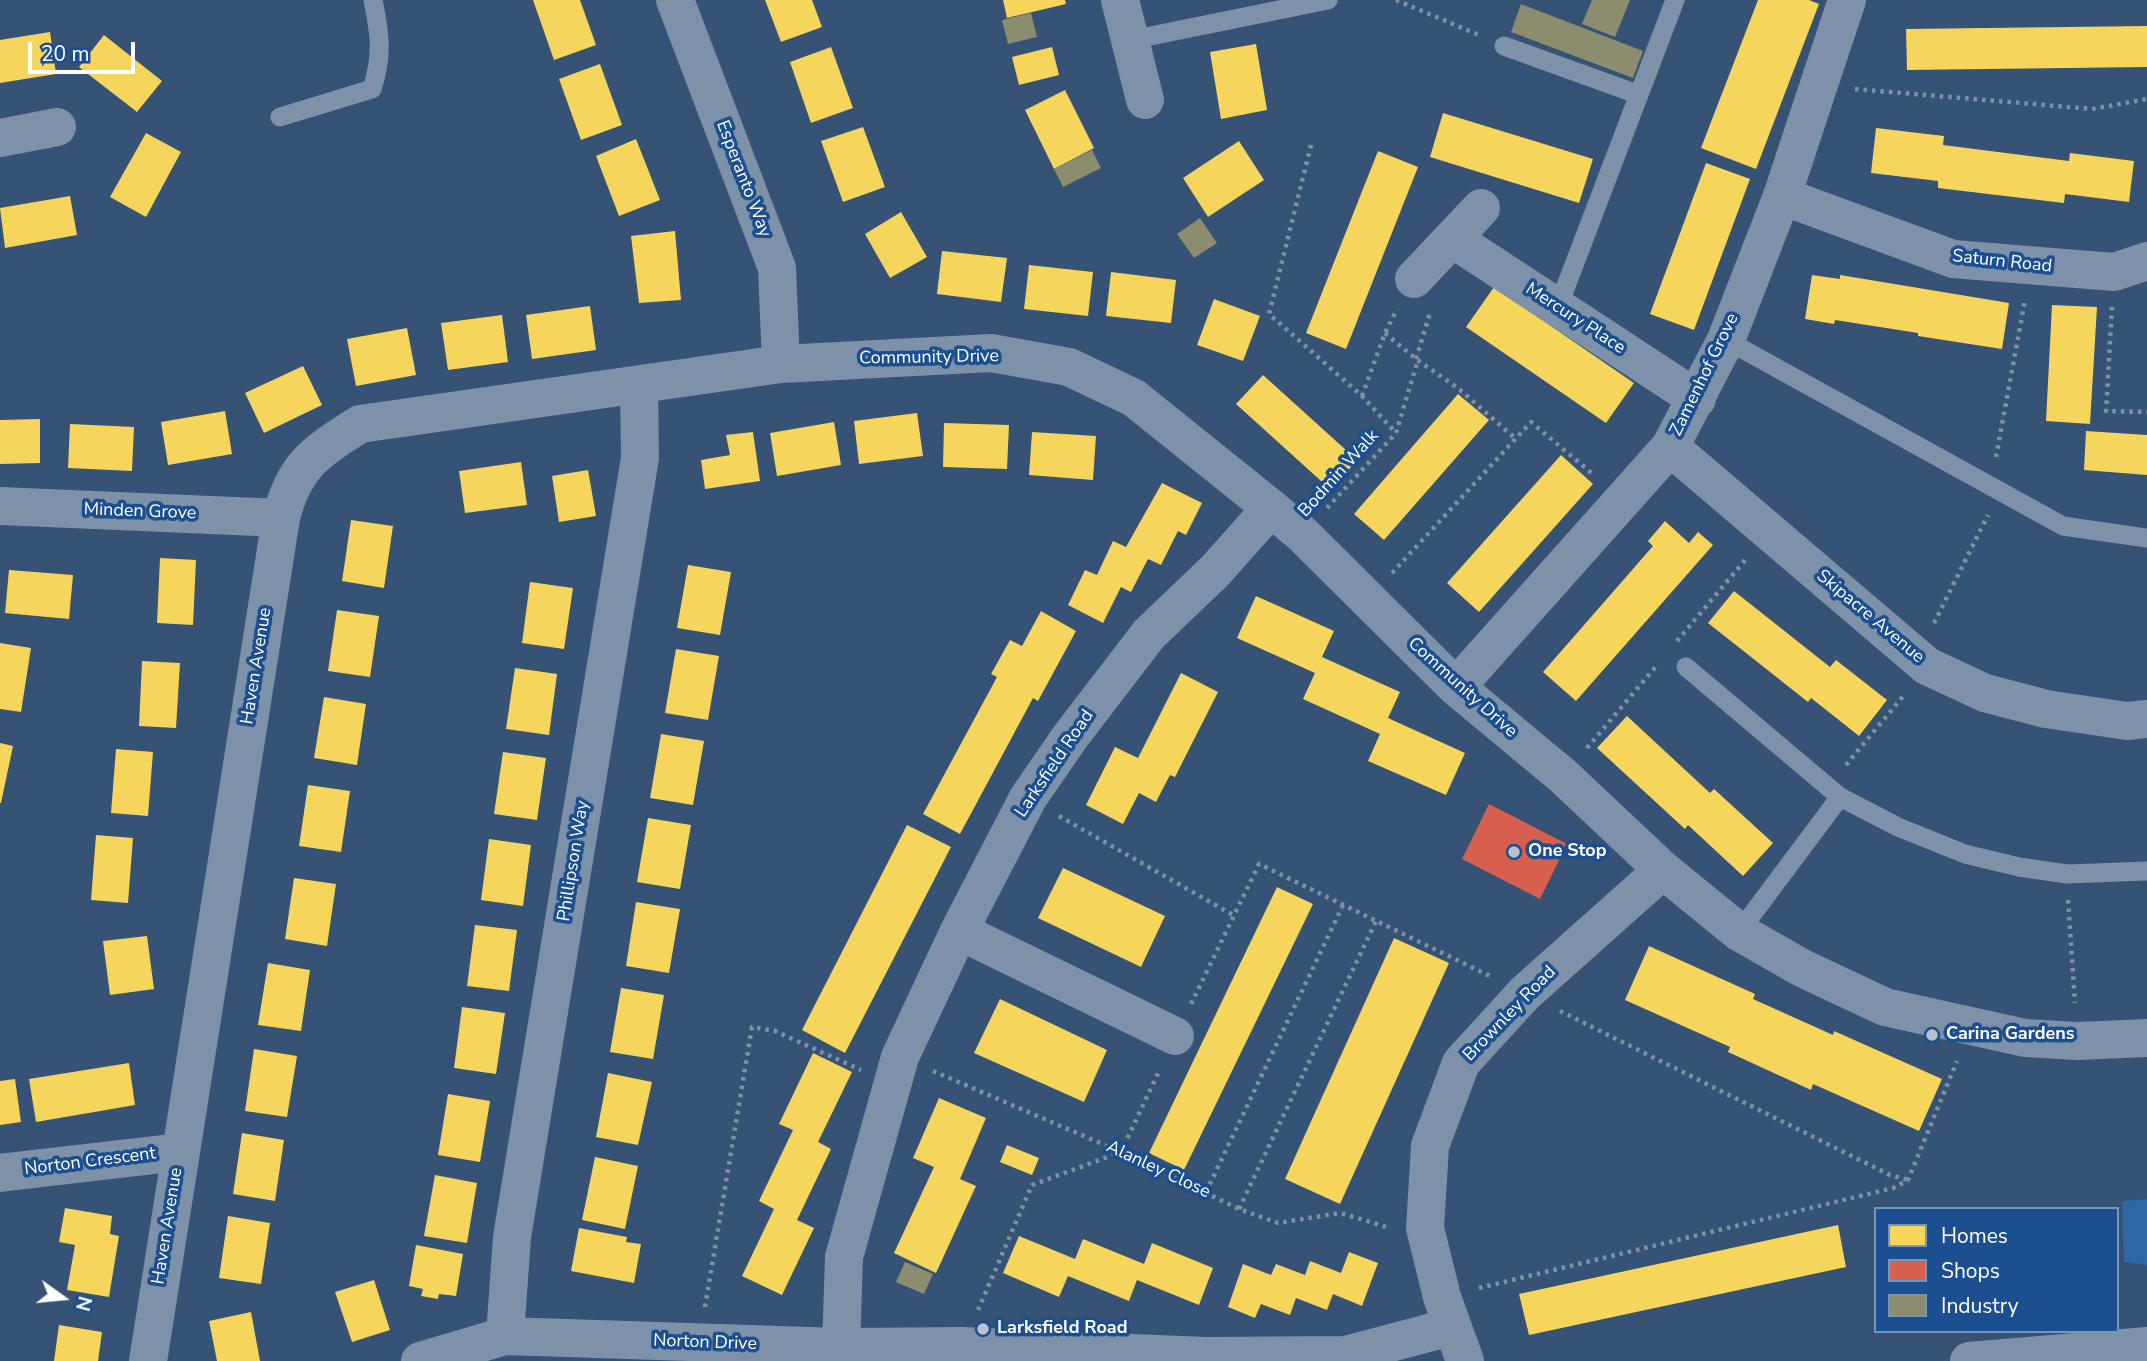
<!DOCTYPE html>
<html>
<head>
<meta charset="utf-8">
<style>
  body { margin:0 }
  #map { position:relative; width:2147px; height:1361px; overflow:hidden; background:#365274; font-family:"Nunito Sans",sans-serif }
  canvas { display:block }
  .legend { position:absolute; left:1874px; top:1207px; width:245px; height:126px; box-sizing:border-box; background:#1b4f8f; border:2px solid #7695bc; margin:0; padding:9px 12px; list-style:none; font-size:21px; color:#fff }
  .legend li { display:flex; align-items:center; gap:14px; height:35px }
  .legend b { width:35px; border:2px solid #7695bc }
  .north { position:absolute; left:28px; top:1263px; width:70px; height:70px; -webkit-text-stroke:5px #1b4f8f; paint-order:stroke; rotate:105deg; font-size:19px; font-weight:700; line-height:28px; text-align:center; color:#fff }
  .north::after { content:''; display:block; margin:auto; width:24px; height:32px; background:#fff; clip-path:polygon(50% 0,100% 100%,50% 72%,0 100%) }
  .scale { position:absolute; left:28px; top:42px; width:107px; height:32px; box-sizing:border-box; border:4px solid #fff; border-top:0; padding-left:9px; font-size:21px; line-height:24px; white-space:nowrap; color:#fff; -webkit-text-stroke:5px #1b4f8f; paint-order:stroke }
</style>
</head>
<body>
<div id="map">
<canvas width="2147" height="1361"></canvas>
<ul class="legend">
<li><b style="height:19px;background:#f6d55c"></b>Homes</li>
<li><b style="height:19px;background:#d6604d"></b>Shops</li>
<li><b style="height:19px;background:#8c8c6e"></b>Industry</li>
</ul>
<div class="north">N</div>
<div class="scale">20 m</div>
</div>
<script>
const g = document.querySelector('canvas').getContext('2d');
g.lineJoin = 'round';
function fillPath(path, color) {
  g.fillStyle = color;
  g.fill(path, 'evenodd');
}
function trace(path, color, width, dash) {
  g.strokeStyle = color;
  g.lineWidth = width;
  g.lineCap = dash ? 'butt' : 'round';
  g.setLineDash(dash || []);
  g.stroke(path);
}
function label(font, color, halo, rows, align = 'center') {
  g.font = font + ' "Nunito Sans",sans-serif';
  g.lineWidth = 7;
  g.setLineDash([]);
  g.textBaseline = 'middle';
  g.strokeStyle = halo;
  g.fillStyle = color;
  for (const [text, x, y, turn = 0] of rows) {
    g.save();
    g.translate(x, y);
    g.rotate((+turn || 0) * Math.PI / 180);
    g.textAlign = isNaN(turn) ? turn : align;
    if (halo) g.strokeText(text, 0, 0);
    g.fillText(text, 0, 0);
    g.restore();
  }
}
fillPath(new Path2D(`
  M2147,1199V1265L2124,1262L2122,1201Z`), '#2f66a5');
fillPath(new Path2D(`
  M533,0H580L596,45L554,60Z
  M765,0H812L822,27L781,42Z
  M1003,0H1065L1066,4L1007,18Z
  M1758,0H1809L1819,4L1756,169L1701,148Z
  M2147,26V67L1907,70L1906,29Z
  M50,32L56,74L0,83V40Z
  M104,35L162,81L137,112L79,67Z
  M1256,44L1267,110L1221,119L1210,52Z
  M831,47L853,108L811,123L790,62Z
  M1052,47L1059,75L1019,85L1012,57Z
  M600,64L622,125L581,140L559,79Z
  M1065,90L1094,148L1054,169L1025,110Z
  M1443,113L1593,159L1579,203L1430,157Z
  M863,127L885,187L843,202L821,141Z
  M1876,128L1944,136L1943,145L2069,161L2070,153L2134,161L2129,202L2065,194L2064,203L1938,188V181L1871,173Z
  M146,133L181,152L146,217L110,197Z
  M636,139L660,200L619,216L596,156Z
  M1239,141L1264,180L1208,217L1183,178Z
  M1378,151L1418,167L1346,349L1306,333Z
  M1706,163L1750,179L1694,330L1650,314Z
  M70,196L77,235L5,248L0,208Z
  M901,212L927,257L890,278L865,234Z
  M675,231L681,300L639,303L631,236Z
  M942,251L1007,258L1001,302L937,294Z
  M1029,265L1093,272L1088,316L1024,309Z
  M1111,272L1176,280L1171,323L1106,316Z
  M1812,275L1840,279V275L2009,303L2002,349L1918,336V333L1835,320L1834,324L1805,319Z
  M1494,287L1634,383L1606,423L1466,327Z
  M1214,299L1260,316L1243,361L1197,345Z
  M2052,305L2097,307L2090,424L2046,421Z
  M590,306L596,350L532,359L526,315Z
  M502,315L508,362L448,370L441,323Z
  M407,328L416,375L356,386L347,339Z
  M303,366L322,405L264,433L245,393Z
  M1263,375L1357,460L1331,490L1236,404Z
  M1458,394L1489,420L1384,540L1354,514Z
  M225,411L232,454L168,465L161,422Z
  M917,413L923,456L859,464L854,421Z
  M40,419V463L0,464V420Z
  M834,422L841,465L777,476L770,433Z
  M944,423L1009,425L1007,469L943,467Z
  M70,424L134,427L132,471L68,468Z
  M2086,431L2147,435V475L2084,470Z
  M753,432L760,481L705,489L701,460L730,455L726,435Z
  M1032,432L1096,436L1093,480L1029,475Z
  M1561,455L1593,484L1479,612L1447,583Z
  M521,462L527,505L465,513L459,471Z
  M588,470L596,516L559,522L552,476Z
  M1162,483L1202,503L1186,535L1178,531L1161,565L1148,559L1131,592L1121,587L1103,623L1068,605L1085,570L1097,575L1113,541L1126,547Z
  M351,520L393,526L384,588L342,581Z
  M1665,521L1689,543L1698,532L1713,545L1576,701L1543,672L1653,546L1648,541Z
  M160,558L196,560L193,625L157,623Z
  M688,565L731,572L720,635L677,628Z
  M9,570L73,575L69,619L5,613Z
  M530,582L573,588L564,649L522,643Z
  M1734,591L1830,667L1836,660L1887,700L1859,736L1811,698L1808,702L1708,623Z
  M1256,596L1334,631L1322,657L1400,692L1388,718L1465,753L1446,795L1368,761L1380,734L1303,699L1315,673L1237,638Z
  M337,610L379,616L370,677L328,671Z
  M1041,611L1076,631L1038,701L1033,698L960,834L923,814L997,677L991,674L1010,640L1022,646Z
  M0,643L31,648L21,712L0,709Z
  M676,649L719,656L708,720L665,713Z
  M142,661L180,663L176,728L139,726Z
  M515,668L557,674L549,735L506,729Z
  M1181,673L1218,692L1175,777L1170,775L1156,802L1139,793L1123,824L1086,805L1115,747L1138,758Z
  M324,697L366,704L357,765L314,758Z
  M1627,716L1710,793L1714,789L1773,843L1743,876L1688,825L1685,829L1597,748Z
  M661,734L704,741L693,805L650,798Z
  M0,743L13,746L1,803H0Z
  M116,749L153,752L148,816L111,813Z
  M503,752L546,758L537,820L494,814Z
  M308,785L350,791L341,852L299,846Z
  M648,818L691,825L680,889L637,882Z
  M907,825L951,847L845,1053L802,1030Z
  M96,835L133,838L128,903L91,900Z
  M489,839L531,845L523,906L481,900Z
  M1063,868L1165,916L1141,967L1038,918Z
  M294,878L336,884L327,946L285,939Z
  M1277,887L1313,904L1184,1170L1149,1153Z
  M636,902L680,909L669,973L626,966Z
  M475,925L517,930L509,991L467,986Z
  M147,936L154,989L110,995L103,941Z
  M1394,938L1449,963L1340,1204L1285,1179Z
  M1649,946L1755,994L1753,999L1833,1035L1834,1031L1942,1079L1919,1131L1813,1084L1811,1090L1728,1052L1730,1047L1625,1000Z
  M268,963L310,970L301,1031L258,1025Z
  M621,988L664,995L653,1059L610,1052Z
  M1000,999L1107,1050L1084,1102L974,1053Z
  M462,1007L505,1013L496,1074L454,1068Z
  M254,1049L297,1056L287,1117L245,1111Z
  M813,1053L852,1072L818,1142L831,1149L797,1220L814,1228L782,1295L742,1276L774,1209L759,1201L793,1130L779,1124Z
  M129,1063L135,1105L36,1122L29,1079Z
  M608,1073L652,1082L638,1145L596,1137Z
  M15,1079L21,1122L0,1125V1081Z
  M448,1094L490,1101L480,1162L438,1155Z
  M939,1098L986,1118L960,1179L976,1186L936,1273L894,1253L934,1167L913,1158Z
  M242,1133L284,1140L275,1201L233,1194Z
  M1007,1145L1039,1158L1032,1175L1000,1162Z
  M595,1157L638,1166L625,1229L582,1220Z
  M435,1175L477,1183L467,1243L424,1236Z
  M65,1208L112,1216L110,1234L119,1236L109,1297L67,1290L75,1245L59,1242Z
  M228,1216L270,1223L261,1284L219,1278Z
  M1838,1225L1846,1267L1529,1335L1519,1294Z
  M579,1228L627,1237L626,1242L641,1244L634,1283L571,1271Z
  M1019,1236L1075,1259L1083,1239L1144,1264L1152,1243L1213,1268L1199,1305L1137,1280L1129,1301L1068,1276L1059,1297L1003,1273Z
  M416,1245L463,1254L456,1296L439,1294L438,1299L421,1296L423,1289L409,1286Z
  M1349,1252L1378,1263L1362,1306L1333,1294L1327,1310L1296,1298L1290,1315L1261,1304L1255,1318L1228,1307L1243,1264L1271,1275L1276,1264L1305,1275L1310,1261L1341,1273Z
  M374,1280L390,1330L352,1342L335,1292Z
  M251,1312L260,1361H217L209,1321Z
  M59,1325L102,1332L98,1361H54Z`), '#f6d55c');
fillPath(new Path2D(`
  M1489,804L1567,844L1540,899L1462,859Z`), '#d6604d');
fillPath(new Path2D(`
  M1592,0H1630L1615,37L1582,24Z
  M1521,4L1643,51L1633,78L1511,32Z
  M1031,13L1037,37L1008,44L1002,20Z
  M1092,150L1101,168L1063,187L1054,169Z
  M1200,218L1217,243L1194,258L1177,234Z
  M905,1262L933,1274L924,1294L896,1282Z`), '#8c8c6e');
trace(new Path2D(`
  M1396,0L1479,35
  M1855,89L2092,109L2147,99
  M1311,145L1269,314L1362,396L1396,433
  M2112,307L2106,411L2147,412
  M1385,333L1416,359L1459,389L1516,439
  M1416,359L1430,313
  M1362,396L1385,333L1397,309
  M1996,457L2025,300
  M1327,508L1396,433L1418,360
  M1392,573L1531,422L1595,476
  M1934,623L1988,515
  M1677,641L1746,559
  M1587,748L1658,664
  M1846,765L1905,694
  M1059,816L1233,915
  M2068,900L2075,1003
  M1191,1004L1259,864L1492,977
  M1560,1011L1890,1175L1908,1180
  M933,1071L1121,1152L1239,1209L1278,1223L1340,1213L1390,1228
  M1206,1192L1343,905
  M1239,1209L1376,921
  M1479,1288L1893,1188L1908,1180L1957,1061
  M705,1307L752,1027L775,1031L861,1070
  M978,1310L1032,1185L1121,1152L1160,1069`), '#7d92a8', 4.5, [3.5, 5]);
trace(new Path2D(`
  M1131,40L1328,0
  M1504,46L1637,94
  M280,117L372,89C383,55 380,35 373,0
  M1558,307L1675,0
  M1726,340L2063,526L2147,538
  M1686,667L1840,797L1898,827L1965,854L2019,867L2067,874L2147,871
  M1739,932L1840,797`), '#7d92a8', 19);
trace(new Path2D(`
  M675,0L777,268L781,364
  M1120,0L1145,100
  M0,138L57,127
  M1782,196L1953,259L2114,272L2147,261
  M1453,239L1697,399
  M1414,279L1481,208
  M1670,447L1927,666L1985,693L2046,709L2127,721L2147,719
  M0,506L281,518
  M1456,687L1670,447L1726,340L1782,196L1847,0
  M959,931L1175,1036
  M0,1173L180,1152
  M505,1336L512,1237L640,458L639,386
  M841,1347L844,1257L900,1057L959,931L1028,798L1070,737L1149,634L1215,571L1271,508
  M148,1361L281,518C294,465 316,452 360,424L781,364L991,353L1069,367L1134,398L1271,508L1303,535L1456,687L1563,776L1663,870L1739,932L1802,968L1885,1007L2025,1038L2077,1041L2147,1038
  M420,1361L505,1336L841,1347L962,1346L1206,1356L1345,1355L1451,1327
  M1465,1361L1442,1297L1425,1228L1430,1146L1461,1063L1525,993L1663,870
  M1969,1361L2147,1346`), '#7d92a8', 38);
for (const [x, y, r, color] of [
  [1514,852,7,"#b9c2ce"],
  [1932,1035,7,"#b9c2ce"],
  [983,1329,7,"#b9c2ce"]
]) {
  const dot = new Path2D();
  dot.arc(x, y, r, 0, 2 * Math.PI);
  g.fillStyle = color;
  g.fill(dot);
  trace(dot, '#1b4f8f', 2.5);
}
label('18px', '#fff', '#1b4f8f', [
  ["Esperanto Way",743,179,69],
  ["Saturn Road",2002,262,6],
  ["Mercury Place",1575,319,33],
  ["Community Drive",929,358,-1],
  ["Zamenhof Grove",1705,375,-64],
  ["Bodmin Walk",1339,474,-48],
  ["Minden Grove",140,512,2],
  ["Skipacre Avenue",1870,617,40],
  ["Haven Avenue",257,666,-81],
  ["Community Drive",1462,688,42],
  ["Larksfield Road",1055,764,-56],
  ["Phillipson Way",574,861,-81],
  ["Brownley Road",1510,1014,-46],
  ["Norton Crescent",90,1162,-7],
  ["Alanley Close",1158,1170,25],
  ["Haven Avenue",168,1226,-81],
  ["Norton Drive",705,1343,2]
]);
label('bold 18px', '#fff', '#1b4f8f', [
  ["One Stop",1528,852],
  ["Carina Gardens",1946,1035],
  ["Larksfield Road",997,1329]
], 'left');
</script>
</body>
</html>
